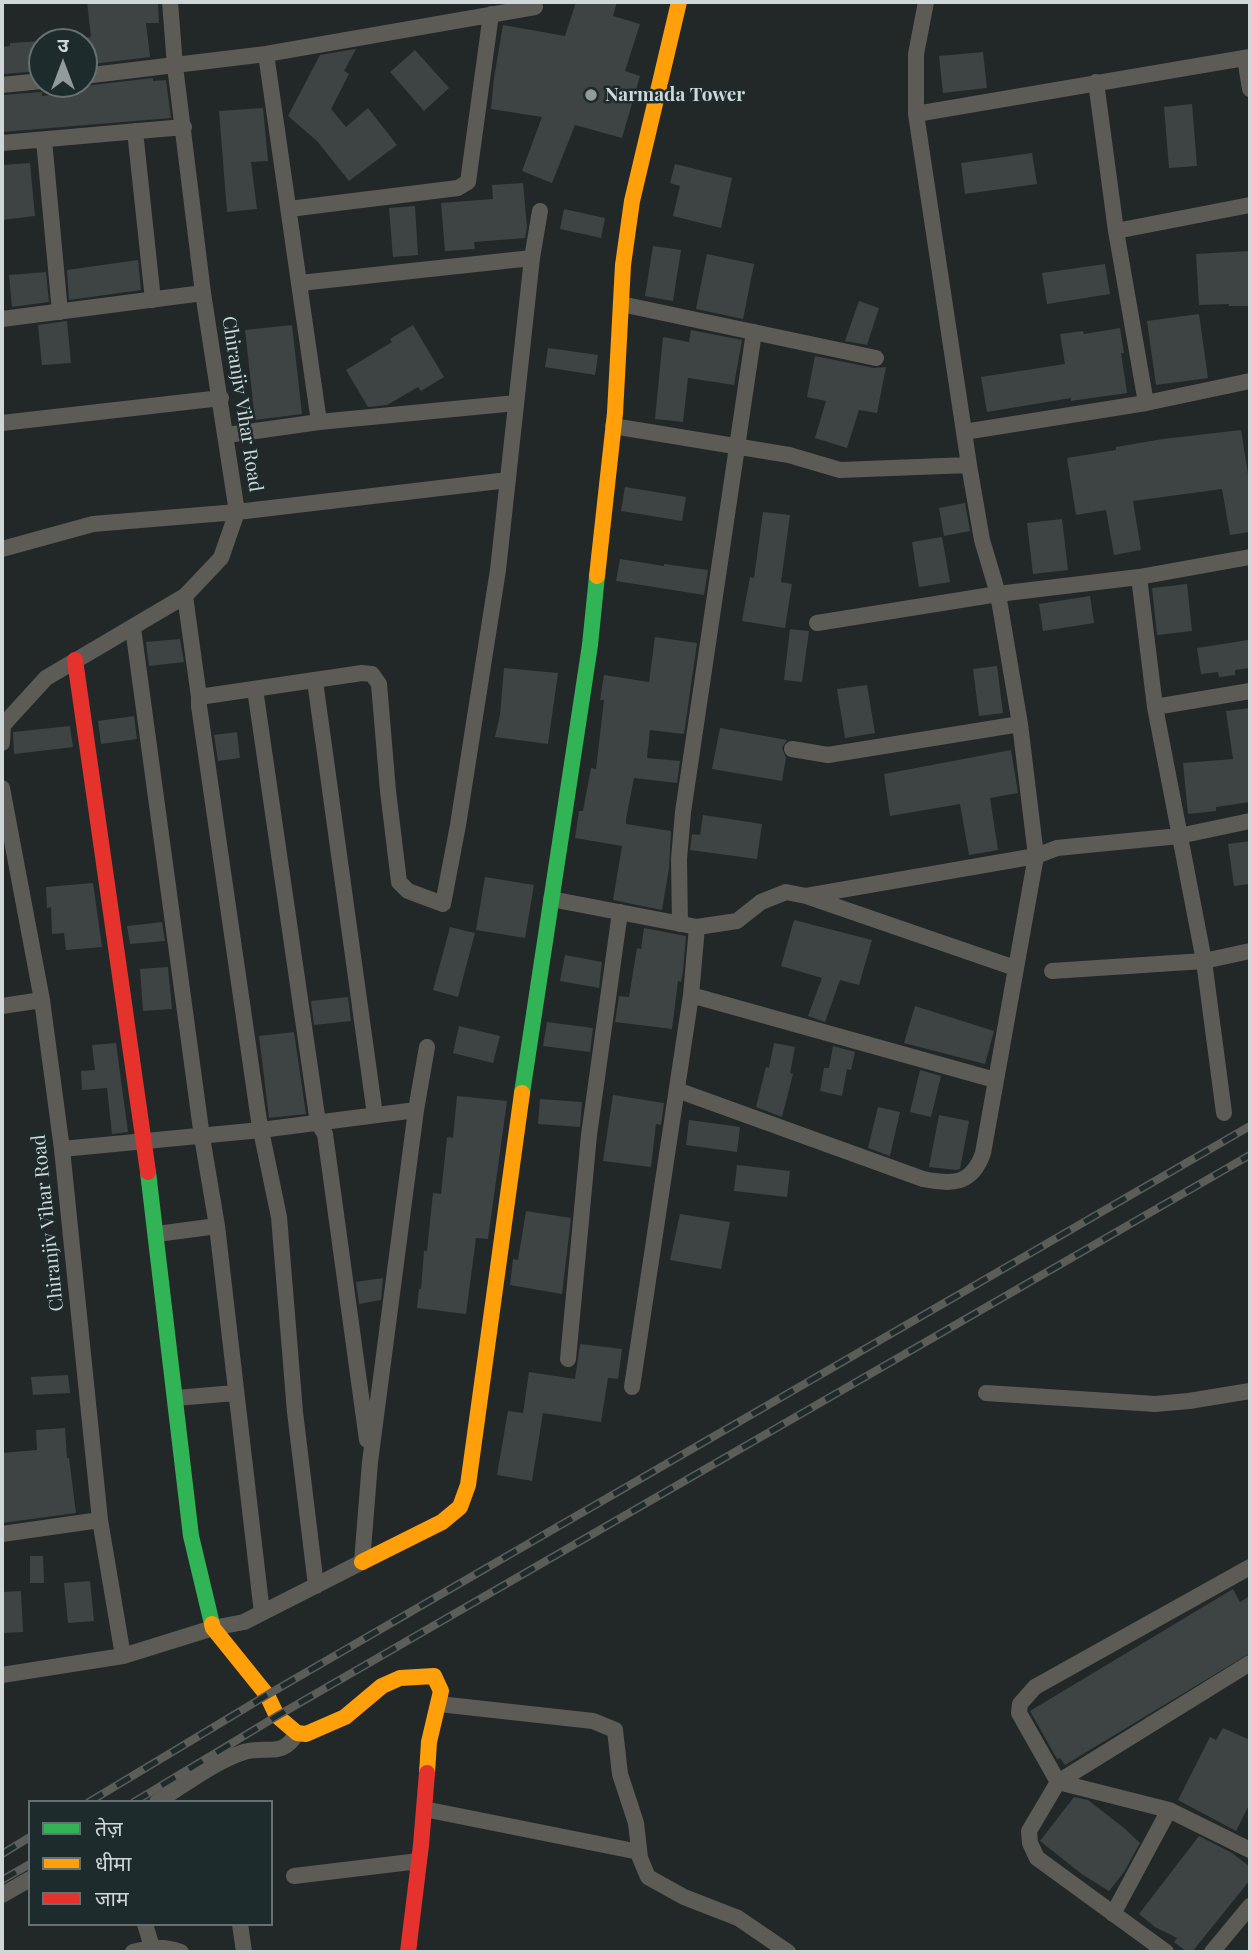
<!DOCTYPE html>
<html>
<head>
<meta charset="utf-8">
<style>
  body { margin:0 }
  #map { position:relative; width:1252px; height:1954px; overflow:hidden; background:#222828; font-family:"Playfair Display","Noto Sans Devanagari",serif }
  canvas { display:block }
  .frame { position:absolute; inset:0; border:4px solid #cfd7d8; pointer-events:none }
  .legend { position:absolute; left:28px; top:1800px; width:245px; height:126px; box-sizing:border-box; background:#1e2b2c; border:2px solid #657071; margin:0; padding:9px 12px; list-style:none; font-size:21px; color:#cfd7d8 }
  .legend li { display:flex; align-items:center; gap:14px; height:35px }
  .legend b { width:35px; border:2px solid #657071 }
  .north { position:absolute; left:28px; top:28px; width:70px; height:70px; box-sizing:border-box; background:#1e2b2c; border:2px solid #657071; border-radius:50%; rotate:0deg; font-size:19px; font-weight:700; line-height:28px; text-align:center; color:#cfd7d8 }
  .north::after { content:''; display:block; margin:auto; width:24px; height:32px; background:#929a9a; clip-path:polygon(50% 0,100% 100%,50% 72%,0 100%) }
</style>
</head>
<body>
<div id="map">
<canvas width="1252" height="1954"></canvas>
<div class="frame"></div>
<ul class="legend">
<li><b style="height:9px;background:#30b455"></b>तेज़</li>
<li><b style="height:9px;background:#ff9f0a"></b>धीमा</li>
<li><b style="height:9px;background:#e5322d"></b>जाम</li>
</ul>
<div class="north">उ</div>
</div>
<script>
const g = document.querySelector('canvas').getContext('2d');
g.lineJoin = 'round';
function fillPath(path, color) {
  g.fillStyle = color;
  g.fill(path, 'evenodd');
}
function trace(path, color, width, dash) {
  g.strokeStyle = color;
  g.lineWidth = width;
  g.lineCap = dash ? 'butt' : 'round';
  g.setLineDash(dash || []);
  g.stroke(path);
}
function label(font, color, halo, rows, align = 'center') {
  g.font = font + ' "Playfair Display",serif';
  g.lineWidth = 5;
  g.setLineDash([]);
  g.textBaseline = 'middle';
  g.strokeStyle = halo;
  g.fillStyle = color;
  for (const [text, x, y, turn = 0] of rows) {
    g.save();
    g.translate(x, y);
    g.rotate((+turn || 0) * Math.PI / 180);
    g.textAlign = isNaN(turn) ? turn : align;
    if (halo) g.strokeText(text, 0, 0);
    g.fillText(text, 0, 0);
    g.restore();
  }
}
fillPath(new Path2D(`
  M87,2H158L159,23H146L150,57L84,65V38L91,37Z
  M576,2H617L613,16L640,24L625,71L640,76L622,138L575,125L552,183L522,171L542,117L491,109L494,78L503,25L565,36Z
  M42,41V71L2,74V47L10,46V43Z
  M356,49L344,71L349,74L331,109L346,127L368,108L397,145L349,181L317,141L288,116L320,55Z
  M415,50L449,88L424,111L390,72Z
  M983,52L987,88L943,93L939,56Z
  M153,78V81L166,80L171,118L2,132V95L42,92V96L76,92V89L84,88V86Z
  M1192,104L1197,166L1169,168L1164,107Z
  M263,108L268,161L251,162L257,209L227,212L219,111Z
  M1032,153L1037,184L965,194L961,163Z
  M30,163L35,216L2,220V165Z
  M675,164L732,178L721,228L673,216L680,186L670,183Z
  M523,183L527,227L525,238L474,242L475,249L445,251L441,203L493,199L492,185Z
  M415,206L418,255L393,257L389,208Z
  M564,209L605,218L601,238L560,229Z
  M653,246L681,250L673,301L645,296Z
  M1250,251V306H1229V304L1199,305L1196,254Z
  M707,254L754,264L743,319L696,309Z
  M138,260L141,290L69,300L67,270Z
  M1105,264L1110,294L1047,304L1042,273Z
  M46,272L49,302L12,307L9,275Z
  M859,301L879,308L867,345L845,341Z
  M1199,314L1208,378L1156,385L1147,321Z
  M67,321L71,363L42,365L38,325Z
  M292,325L302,414L255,420L245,330Z
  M413,325L444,377L421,391L418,387L387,405L368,407L346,370L392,342L390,339Z
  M1120,328L1124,353H1121L1127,393L1071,401V398L987,412L981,377L1065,364L1060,334L1083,331L1084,334Z
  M691,330L742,340L734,385L688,378L683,422L655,419L663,337L689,342Z
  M548,348L598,355L595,375L545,367Z
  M815,356L874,368L886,367L877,413L859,410L847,448L815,438L826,401L807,397Z
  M1241,430L1250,487V532L1230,535L1222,489L1133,501L1141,550L1114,555L1106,510L1076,515L1067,458L1116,450V447L1163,439Z
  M625,487L686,497L682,521L621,511Z
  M965,503L970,531L944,536L939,508Z
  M763,512L790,515L781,582L792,584L785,628L742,621L750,577L754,578Z
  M1062,519L1068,570L1033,574L1027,523Z
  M942,537L950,582L919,587L912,542Z
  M620,559L664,566V564L708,570L704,595L616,581Z
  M1187,584L1192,631L1157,635L1152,588Z
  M1090,596L1094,623L1043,631L1039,604Z
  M790,629L809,631L802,682L784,680Z
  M655,637L697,643L684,734L650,730L647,758L680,761L677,783L634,778L626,819V824L671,831L669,868L662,910L613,900L622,846L575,838L579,811H583L591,768L596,769L604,700H600L604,675L649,682Z
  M180,639L184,662L149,666L146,642Z
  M1248,640L1250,668L1235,670V675L1219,677L1218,672L1201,674L1197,648Z
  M997,666L1003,713L979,716L973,669Z
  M504,668L558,673L548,744L495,737L500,715Z
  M867,685L875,733L845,738L837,689Z
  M1250,708V802L1216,807V811L1188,814L1183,763L1233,759L1226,711Z
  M134,716L137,739L101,744L98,721Z
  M70,726L73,747L14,754L13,732Z
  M720,728L787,740L782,748L786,758L782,781L712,769Z
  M237,732L240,758L218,761L214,735Z
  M1011,750L1018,793L990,798L998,850L969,855L960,804L890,816L884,774Z
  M703,815L762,824L757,859L690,850L692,834L700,835Z
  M1250,841V884L1234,886L1228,844Z
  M485,877L534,885L525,938L476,930Z
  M93,883L102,947L66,950L64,933L52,934L51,907L47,908L46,887Z
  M794,920L872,940L859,985L840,980L825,1022L808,1016L822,978L781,966Z
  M162,922L165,941L130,944L127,926Z
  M450,927L475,933L458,997L433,990Z
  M644,928L686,936L683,971L681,982L678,981L672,1029L615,1022L619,996L629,997L637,948L641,949Z
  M565,955L602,962L599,988L560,981Z
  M168,967L172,1009L143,1011L140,969Z
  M348,997L351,1021L314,1025L311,1001Z
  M915,1006L994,1031L985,1064L904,1043Z
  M547,1022L593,1028L590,1052L543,1046Z
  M459,1026L500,1036L493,1063L453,1053Z
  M294,1032L306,1114L269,1118L259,1036Z
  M116,1043L128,1132L112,1134L107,1088L82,1090L81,1071L95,1070L92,1045Z
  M774,1043L795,1047L790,1073L793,1074L782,1117L756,1107L766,1067L769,1068Z
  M833,1046L855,1052L851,1070L847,1069L842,1096L820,1091L824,1068H829Z
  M920,1070L941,1076L931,1117L910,1112Z
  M613,1095L664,1103L661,1125L656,1124L651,1167L603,1161Z
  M457,1096L507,1101L488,1239L476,1238L466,1314L417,1308L419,1289H421L424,1251H427L433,1193L441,1194L447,1137L453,1138Z
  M540,1099L582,1102L580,1127L538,1124Z
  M878,1107L900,1112L890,1156L868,1148Z
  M939,1115L969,1121L960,1169L956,1170L929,1167Z
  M689,1120L740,1127L737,1152L686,1145Z
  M737,1165L790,1171L787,1197L734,1191Z
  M526,1211L571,1218L562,1294L510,1285L513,1259L518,1260Z
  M680,1214L730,1222L721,1269L670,1260Z
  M383,1278L381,1300L359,1304L356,1282Z
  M580,1344L622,1349L618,1379L608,1378L601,1422L543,1413L532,1481L497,1475L508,1411L523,1413L529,1372L575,1379Z
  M68,1375L70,1393L33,1395L31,1377Z
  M65,1428L67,1458H69L76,1513L2,1523V1453L37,1450L36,1430Z
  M30,1556H43L44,1583H30Z
  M90,1581L94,1621L68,1623L64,1583Z
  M1233,1589L1240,1602L1250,1596V1653L1065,1765L1060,1758L1057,1759L1030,1711Z
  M21,1591L23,1632L2,1633V1592Z
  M1223,1728L1250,1740V1803L1236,1831L1178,1800L1210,1737L1216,1740Z
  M1074,1797L1088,1800L1124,1828L1140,1843L1124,1872L1109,1891L1083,1875L1040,1841Z
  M1199,1836L1232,1853L1250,1867V1880L1192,1952H1187L1174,1942L1177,1938L1155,1927L1139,1914Z`), '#3e4343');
trace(new Path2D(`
  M926,2L916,54V114L969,465L982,540L998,594L1020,724L1036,856L1057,848L1179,836L1250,821
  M266,54L319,422
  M1245,58L1250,89
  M84,76L266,54L535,7
  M1096,82L1116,231L1146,403
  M2,85L42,81
  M916,114L1250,57
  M135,131L153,300
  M44,140L60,312
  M2,143L184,127
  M289,209L458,188L468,182L491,14
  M1116,231L1250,205
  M532,258L540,211
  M621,304L876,358
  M2,319L203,293
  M2,423L221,398
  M613,426L789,455L840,470L969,465
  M964,432L1146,403L1250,381
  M227,435L319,422L516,403
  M2,549L93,524L237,512L508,480
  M1139,577L1155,707L1204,961L1224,1113
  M185,596L199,697V706L259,1121L279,1217L295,1412L316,1586
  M817,623L998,594L1139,577L1250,557
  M133,628L202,1137L217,1226L262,1613
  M315,681L375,1115
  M255,689L318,1123L325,1134L367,1440
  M199,697L362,673L372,674L379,684L388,791L399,882L408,891L443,904L458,825L498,570L532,258L300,283
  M1155,707L1250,691
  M2,743L3,725L46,678L185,596L221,558L237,512L203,293L175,66L170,2
  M792,749L828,755L1020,724
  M2,788L42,1000L62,1149L100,1520L123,1656
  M551,899L697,927L737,921L761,902L786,892L806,896L1015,968
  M680,924L679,859L683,812L754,332
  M1052,971L1204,961L1250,951
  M691,995L995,1080
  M2,1006L42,1000
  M677,1090L923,1179C952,1185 972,1185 983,1153L1036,856L806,896
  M62,1149L261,1130L416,1110
  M157,1234L217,1226
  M568,1359L589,1135L620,912
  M632,1387L691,995L697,927
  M986,1393L1155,1404L1189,1401L1250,1391
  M176,1398L235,1393
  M2,1534L100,1520
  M2,1675L123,1656L213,1628L244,1622L362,1562L370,1462L416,1110L427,1047
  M439,1704L593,1721L615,1730L620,1774L636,1823L640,1858L648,1877L684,1897L738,1918L788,1952
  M1058,1782L1250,1663
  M1058,1782L1169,1810
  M157,1802C183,1786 215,1761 244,1752C267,1745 282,1759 297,1733
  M424,1809L639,1852
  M294,1876L419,1861
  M2,1895L30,1879
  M1113,1914L1169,1810L1250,1850
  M145,1924L152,1947
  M240,1924L244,1952
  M133,1952C151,1947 163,1946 181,1952
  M1166,1952L1037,1858L1030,1843L1029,1831L1058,1782L1019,1713L1020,1704L1035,1687L1250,1567
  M1212,1952L1250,1906`), '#5d5b56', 16);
trace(new Path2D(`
  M522,1093L590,645L597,576
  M148,1172L191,1536L212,1624`), '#30b455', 16);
trace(new Path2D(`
  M597,576L615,413L623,265L632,201L679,2
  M362,1562L442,1522L460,1507L468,1485L522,1093
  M212,1624L213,1628L267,1695L277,1716L297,1733L306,1734L345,1717L382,1686L400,1678L434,1676L441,1691L429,1742L427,1773`), '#ff9f0a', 16);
trace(new Path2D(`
  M75,660L148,1172
  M408,1952L421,1845L427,1773`), '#e5322d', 16);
const rail = new Path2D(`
  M89,1802L267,1695L1250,1126
  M134,1802L277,1716L1250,1155
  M2,1854L30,1837
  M2,1880L30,1864`);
trace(rail, '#5c5c59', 8);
trace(rail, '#1e2b2c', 5, [16]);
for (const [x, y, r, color] of [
  [591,95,7,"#929a9a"]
]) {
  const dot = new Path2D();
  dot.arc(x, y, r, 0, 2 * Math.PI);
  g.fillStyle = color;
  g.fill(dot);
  trace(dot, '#1e2b2c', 2.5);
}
label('bold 19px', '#cfd7d8', '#1e2b2c', [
  ["Narmada Tower",605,95]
], 'left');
label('19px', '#cfd7d8', '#1e2b2c', [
  ["Chiranjiv Vihar Road",242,404,81],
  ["Chiranjiv Vihar Road",48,1223,-96]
]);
</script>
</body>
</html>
